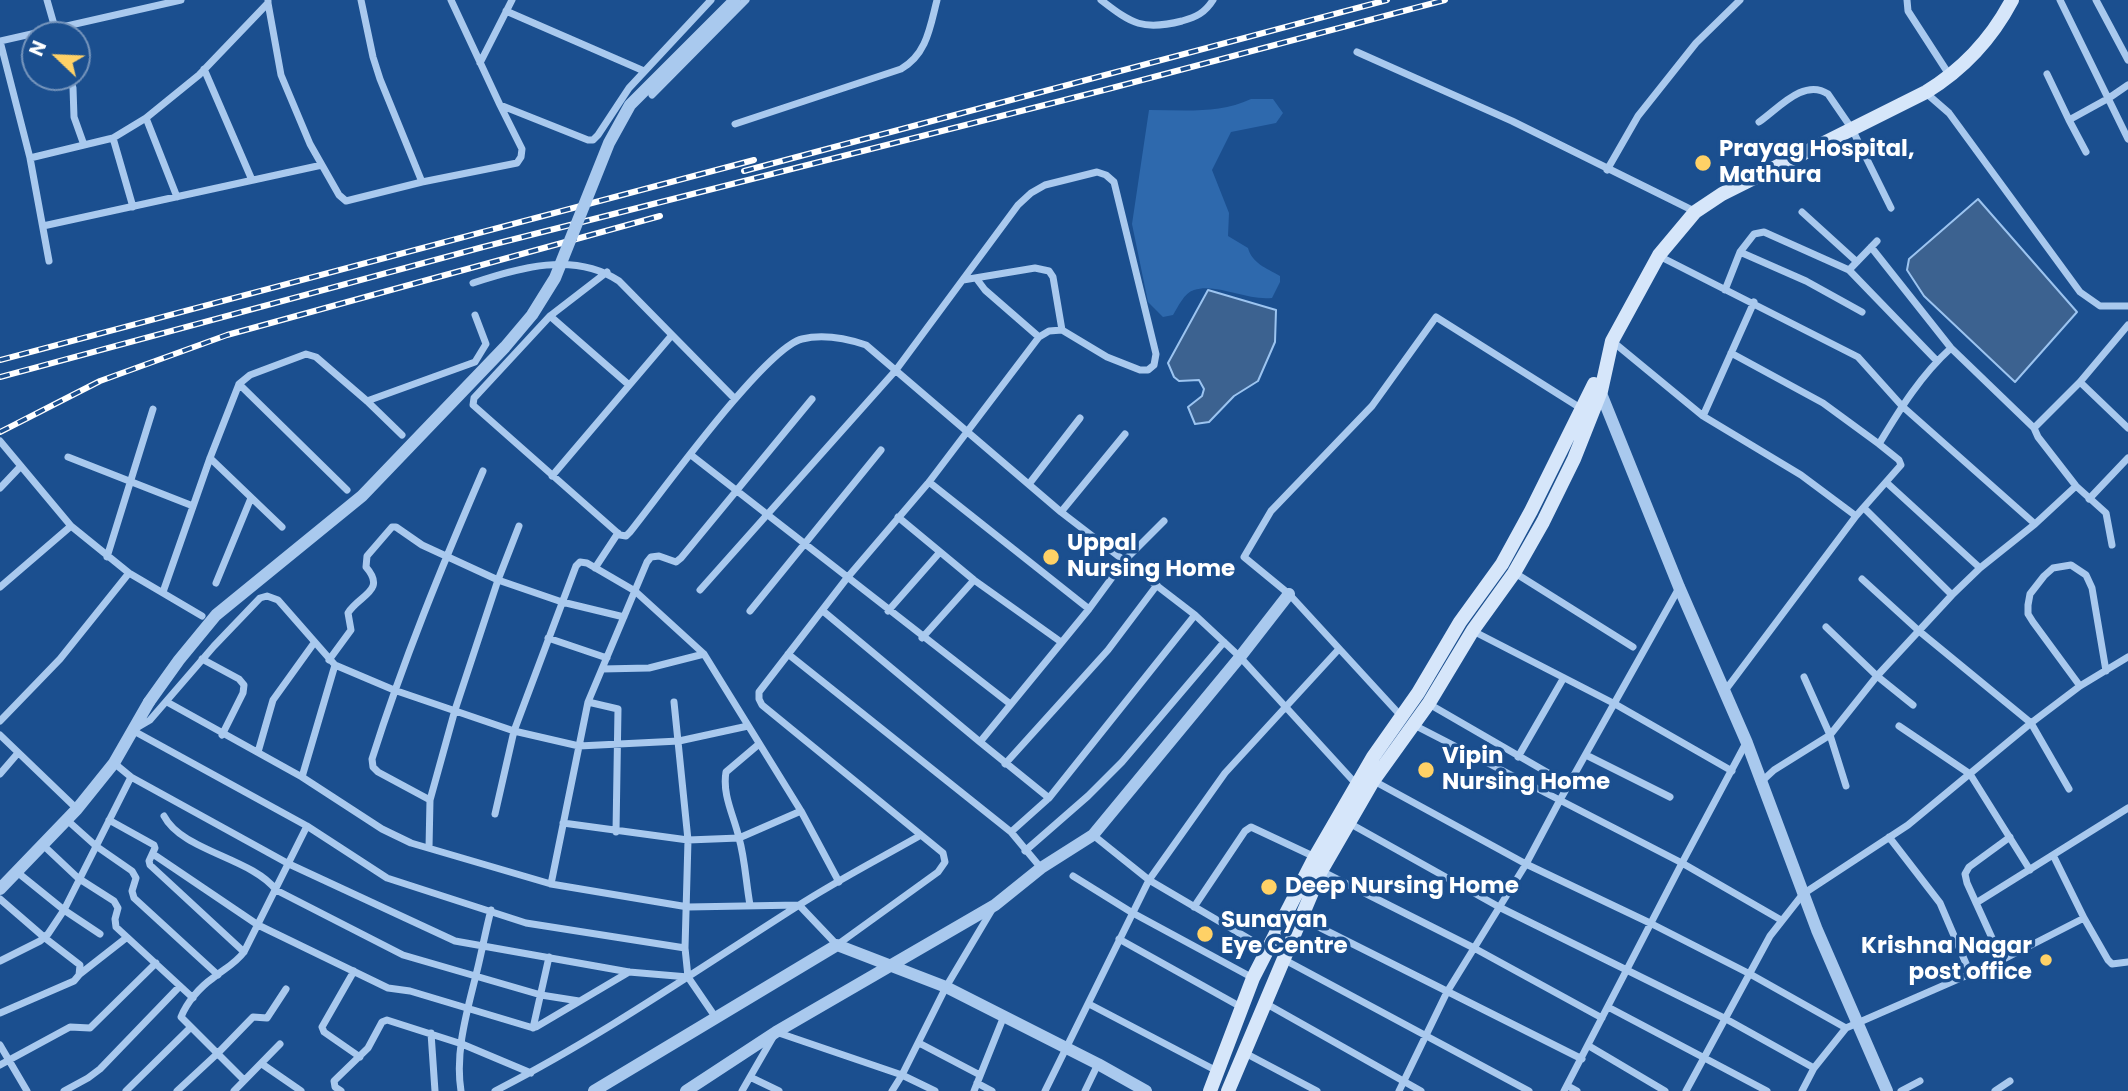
<!DOCTYPE html>
<html>
<head>
<meta charset="utf-8">
<style>
  body { margin:0 }
  #map { position:relative; width:2128px; height:1091px; overflow:hidden; background:#1b4f8f; font-family:Poppins,sans-serif }
  canvas { display:block }
  .north { position:absolute; left:21px; top:21px; width:70px; height:70px; box-sizing:border-box; background:#1b4f8f; border:2px solid #7695bc; border-radius:50%; rotate:293deg; font-size:19px; font-weight:700; line-height:28px; text-align:center; color:#fff }
  .north::after { content:''; display:block; margin:auto; width:24px; height:32px; background:#ffd166; clip-path:polygon(50% 0,100% 100%,50% 72%,0 100%) }
</style>
</head>
<body>
<div id="map">
<canvas width="2128" height="1091"></canvas>
<div class="north">N</div>
</div>
<script>
const g = document.querySelector('canvas').getContext('2d');
g.lineJoin = 'round';
function fillPath(path, color) {
  g.fillStyle = color;
  g.fill(path, 'evenodd');
}
function trace(path, color, width, dash) {
  g.strokeStyle = color;
  g.lineWidth = width;
  g.lineCap = dash ? 'butt' : 'round';
  g.setLineDash(dash || []);
  g.stroke(path);
}
function label(font, color, halo, rows, align = 'center') {
  g.font = font + ' Poppins,sans-serif';
  g.lineWidth = 7;
  g.setLineDash([]);
  g.textBaseline = 'middle';
  g.strokeStyle = halo;
  g.fillStyle = color;
  for (const [text, x, y, turn = 0] of rows) {
    g.save();
    g.translate(x, y);
    g.rotate((+turn || 0) * Math.PI / 180);
    g.textAlign = isNaN(turn) ? turn : align;
    if (halo) g.strokeText(text, 0, 0);
    g.fillText(text, 0, 0);
    g.restore();
  }
}
fillPath(new Path2D(`
  M1251,99H1273L1283,113L1276,123L1231,132L1212,170L1229,213L1228,236L1248,248C1252,263 1266,268 1280,276V282L1272,298C1247,301 1217,283 1194,290C1184,293 1178,307 1173,315L1163,317L1148,302L1132,224L1149,110C1184,110 1219,114 1251,99Z`), '#2e69ad');
const water = new Path2D(`
  M1978,199L2077,312L2015,382L1924,296L1907,270L1909,259Z
  M1208,290L1276,310L1275,342L1258,381L1234,396L1209,422L1195,424L1188,407L1202,396L1204,389L1199,380L1179,381L1174,377L1168,363Z`);
fillPath(water, '#3c6290');
trace(water, '#9cc4f0', 2);
trace(new Path2D(`
  M47,0L57,35
  M361,0L373,57L380,79L422,182
  M451,0L500,105L588,140H593L598,135L629,88L711,0
  M1101,0C1132,24 1143,31 1182,21C1196,17 1205,13 1213,0
  M1907,0L1908,11L1950,76
  M2060,0L2128,139
  M2096,0L2128,60
  M268,3L281,75L310,144L339,195L346,201L422,182L517,163L521,157L522,149L500,105
  M506,11L644,71
  M1357,52L1512,121L1694,211
  M480,63L512,0
  M204,69L252,180
  M2047,74L2069,120L2109,98L2128,85
  M69,77L73,88L74,117L84,145
  M1926,93L1949,113L2080,292L2100,306H2128
  M652,95L746,0
  M146,118L177,197
  M2069,120L2086,152
  M1759,122C1779,108 1804,78 1828,94L1852,129L1891,208
  M735,124L901,69C927,54 930,27 937,0
  M113,138L133,207
  M30,158L113,138L146,118L199,75L268,3V1
  M1607,170L1638,116L1696,43L1740,0
  M1802,212L1857,262
  M43,226L322,165
  M1871,247L1951,348L2034,428L2038,437L2076,486L2106,513L2112,545
  M1740,252L1806,281L1862,312
  M1659,256L1858,357L1902,406L2035,524
  M49,261L30,158L0,41L181,0
  M1849,270L1937,361
  M607,272L550,316L629,385
  M976,278L985,290L1039,337
  M963,280L1035,268L1049,271L1053,277L1062,330
  M473,283C519,268 574,251 619,281L735,399
  M1725,290L1740,252L1754,234L1764,232L1849,270L1877,241
  M550,316L474,398L473,405L620,535L626,536L630,532C659,496 765,348 802,339C823,334 845,338 866,345L1061,512L1195,615L1240,657L1357,785
  M1612,341L1703,416L1801,475L1856,516
  M2080,382L2128,428
  M239,384L347,490
  M367,401L475,362L486,344L475,315
  M1703,416L1754,302
  M2034,428L2080,382L2128,325
  M0,441L71,526L129,573L202,616
  M1879,444C1900,409 1921,375 1951,348
  M691,455L1009,703
  M68,457L193,506
  M210,458L282,527
  M552,476L672,335
  M929,482L1089,609
  M1886,482L1980,568
  M1029,484L1080,418
  M0,488L20,467
  M2089,499L2128,458
  M1864,508L1952,595
  M1061,512L1125,434
  M898,517L974,580L1061,642
  M107,557L153,409
  M595,568L618,533
  M1515,573L1633,647
  M1862,579L1919,631L2031,723L2069,789
  M216,583L251,498
  M0,587L71,526
  M163,592L210,458L239,384L250,375L306,354L316,357L367,401L402,435
  M750,611L881,450
  M823,611L980,742
  M888,611L940,552
  M1826,627L1877,676L1913,705
  M1473,631L1615,704L1732,771
  M548,638L607,658
  M922,638L974,580
  M788,654L1011,832L1049,798L1195,615
  M202,659L239,679L244,685L243,693L222,735
  M329,660L351,630L348,613C359,595 387,591 366,567L367,556L392,527H396L422,545L498,580L562,602L624,617
  M602,669L649,668L704,654
  M1804,677L1830,735L1846,786
  M2080,686L2033,622L2028,614V605L2030,594L2044,576L2053,568L2071,565L2086,575L2092,588L2106,671
  M1724,692L1856,516L1901,465L1899,460L1879,444L1823,403L1731,353
  M167,702L302,777L382,829L411,843L551,884L688,907L799,905L837,945L938,872L945,862L943,853L762,705L759,699V692L847,578L929,482L1039,337L1049,331L1062,330L1107,357L1140,370H1148L1154,365L1156,354L1114,182L1106,175L1097,172L1045,185L1031,193L1018,205L896,370L700,590
  M588,702L618,709L616,832
  M674,702L688,840L685,948L688,977L716,1018
  M1429,704L1569,785
  M1401,716L1289,594L1244,557L1271,511L1372,406L1436,317L1582,409
  M0,721L60,659L129,573
  M1414,725L1682,863L1781,920
  M1899,726L1970,774L2030,870
  M138,727L150,720L214,646L260,598L267,596L278,600L335,665L394,690L514,731L579,746L679,741L748,726
  M132,730L307,826L387,878L526,923L685,948
  M0,735L77,809
  M258,752L273,700L314,643
  M1586,755L1670,797
  M1518,757L1563,679
  M114,763L131,777
  M1005,764L1108,650L1157,585
  M0,774L18,753
  M302,777L335,665
  M1374,781L1526,864L1650,923L1750,974L1846,1028
  M1760,783L1774,770L1830,735L1877,676L1952,595L1980,568L2035,524L2076,486
  M1049,798L980,742L1089,609L1125,560L1164,521
  M430,800L378,772L373,767L372,759C403,661 442,566 483,471
  M495,814L514,731L576,566L580,562L587,563L635,591L704,654L801,811L839,882
  M164,816C182,851 252,858 276,890L403,955L541,995L579,1001
  M67,820L96,846L132,871L136,878L132,891L134,898L218,975
  M109,820L154,845L155,848L149,861L150,865L244,952
  M563,823L688,840L739,838L801,811
  M1349,823L1501,908L1726,1019L1814,1068
  M1011,832L1041,868
  M1093,835L1149,880L1268,950
  M1889,837L1940,903L1970,973
  M43,845L78,878L114,901L118,908L115,919L116,927L193,998
  M429,848L430,800L455,710L498,580L519,526
  M1025,851L1088,796L1122,762L1224,642
  M153,854L258,925L388,988L410,991L530,1027H536L629,972
  M1321,871L1474,948L1602,1018
  M17,872L64,910L100,934
  M1073,876L1131,912L1253,978
  M551,884L588,702L647,562L651,557L659,556L676,562L681,558L812,399
  M0,899L45,938L80,965L79,975L74,981L0,1013
  M1976,903L2128,808
  M750,905C746,883 745,859 739,838C734,816 722,795 726,772L759,744
  M1194,907L1245,831L1251,827L1315,857
  M1301,918L1582,1059
  M2084,918L2108,960L2112,964L2128,962
  M1119,939L1241,1007
  M1283,959L1529,1091
  M2002,960L1967,883L1965,874L1969,867L2010,837
  M0,961L40,941L48,934L64,910L131,777L289,864L455,941L629,972L688,977
  M354,971L322,1027L324,1032L360,1057
  M80,974L126,938
  M1265,1003L1421,1091
  M1089,1004L1217,1071
  M1608,1007L1767,1091
  M533,1028L549,957
  M431,1033L435,1091
  M919,1043L980,1075
  M0,1045L27,1091
  M1589,1046L1665,1091
  M1245,1053L1317,1091
  M262,1064L301,1091
  M0,1065L70,1027L90,1028L156,963
  M750,1077L776,1032L902,1075L935,1091
  M244,1080L181,1017C187,1002 200,987 213,978C224,969 235,964 244,952L307,826
  M977,1083L992,1091
  M1568,1086L1577,1091
  M64,1091L88,1078L100,1069L180,986
  M126,1091L190,1028
  M177,1091L218,1053L253,1017L267,1018L286,989
  M234,1091L280,1044
  M341,1091L335,1087L334,1081L368,1048L382,1022L387,1020L462,1044L531,1073
  M461,1091C455,1054 466,1015 475,979C481,956 485,933 491,910
  M495,1091C599,1038 697,970 796,907C836,881 879,859 921,835
  M742,1091L750,1077L779,1091
  M892,1091L902,1075L946,987L993,908
  M974,1091L1004,1016
  M1045,1091L1149,880L1225,773L1338,650
  M1085,1091L1098,1064
  M1399,1091L1447,992L1526,864L1560,800L1679,588
  M1564,1091L1682,863L1746,743
  M1686,1091L1770,936L1803,894L1908,825L2031,723L2080,686L2128,657
  M1802,1091L1814,1068L1846,1028L2002,960L2084,918L2053,855
  M1901,1091L1920,1081
  M1995,1091L2010,1081`), '#a9c9ee', 7);
trace(new Path2D(`
  M1598,386L1679,587L1747,743L1817,930L1887,1091
  M0,889L77,809L114,763L149,702
  M594,1091L837,945L946,987L1098,1064L1146,1091
  M686,1091L776,1032L995,905L1041,868L1093,835L1240,657L1289,594`), '#a9c9ee', 12);
trace(new Path2D(`
  M1210,1091L1253,978L1315,857L1373,757L1418,693L1460,622L1502,564L1531,511L1594,384
  M1228,1091L1321,871L1373,781L1429,703L1473,630L1514,573L1543,522L1574,459L1601,391L1612,341L1659,255L1695,212L1722,194L1926,92C1962,70 1992,38 2012,0`), '#d6e6fa', 14);
const rail = new Path2D(`
  M744,171L1387,0
  M0,360L754,160
  M0,377L483,247L1108,89L1445,0
  M0,432L100,381L227,335L660,216`);
trace(rail, '#fff', 6);
trace(rail, '#1b4f8f', 3.5, [10]);
trace(new Path2D(`
  M149,702L179,660L216,615L362,496L505,347L532,315L555,278L609,143L630,105L735,0`), '#a9c9ee', 12);
for (const [x, y, r, color] of [
  [1703,163,9,"#ffd166"],
  [1051,557,9,"#ffd166"],
  [1426,770,9,"#ffd166"],
  [1269,887,9,"#ffd166"],
  [1205,934,9,"#ffd166"],
  [2046,960,7,"#ffd166"]
]) {
  const dot = new Path2D();
  dot.arc(x, y, r, 0, 2 * Math.PI);
  g.fillStyle = color;
  g.fill(dot);
  trace(dot, '#1b4f8f', 2.5);
}
label('bold 23px', '#fff', '#1b4f8f', [
  ["Prayag Hospital,",1719,150],
  ["Mathura",1719,176],
  ["Uppal",1067,544],
  ["Nursing Home",1067,570],
  ["Vipin",1442,757],
  ["Nursing Home",1442,783],
  ["Deep Nursing Home",1285,887],
  ["Sunayan",1221,921],
  ["Eye Centre",1221,947],
  ["Krishna Nagar",2032,947,"right"],
  ["post office",2032,973,"right"]
], 'left');
</script>
</body>
</html>
